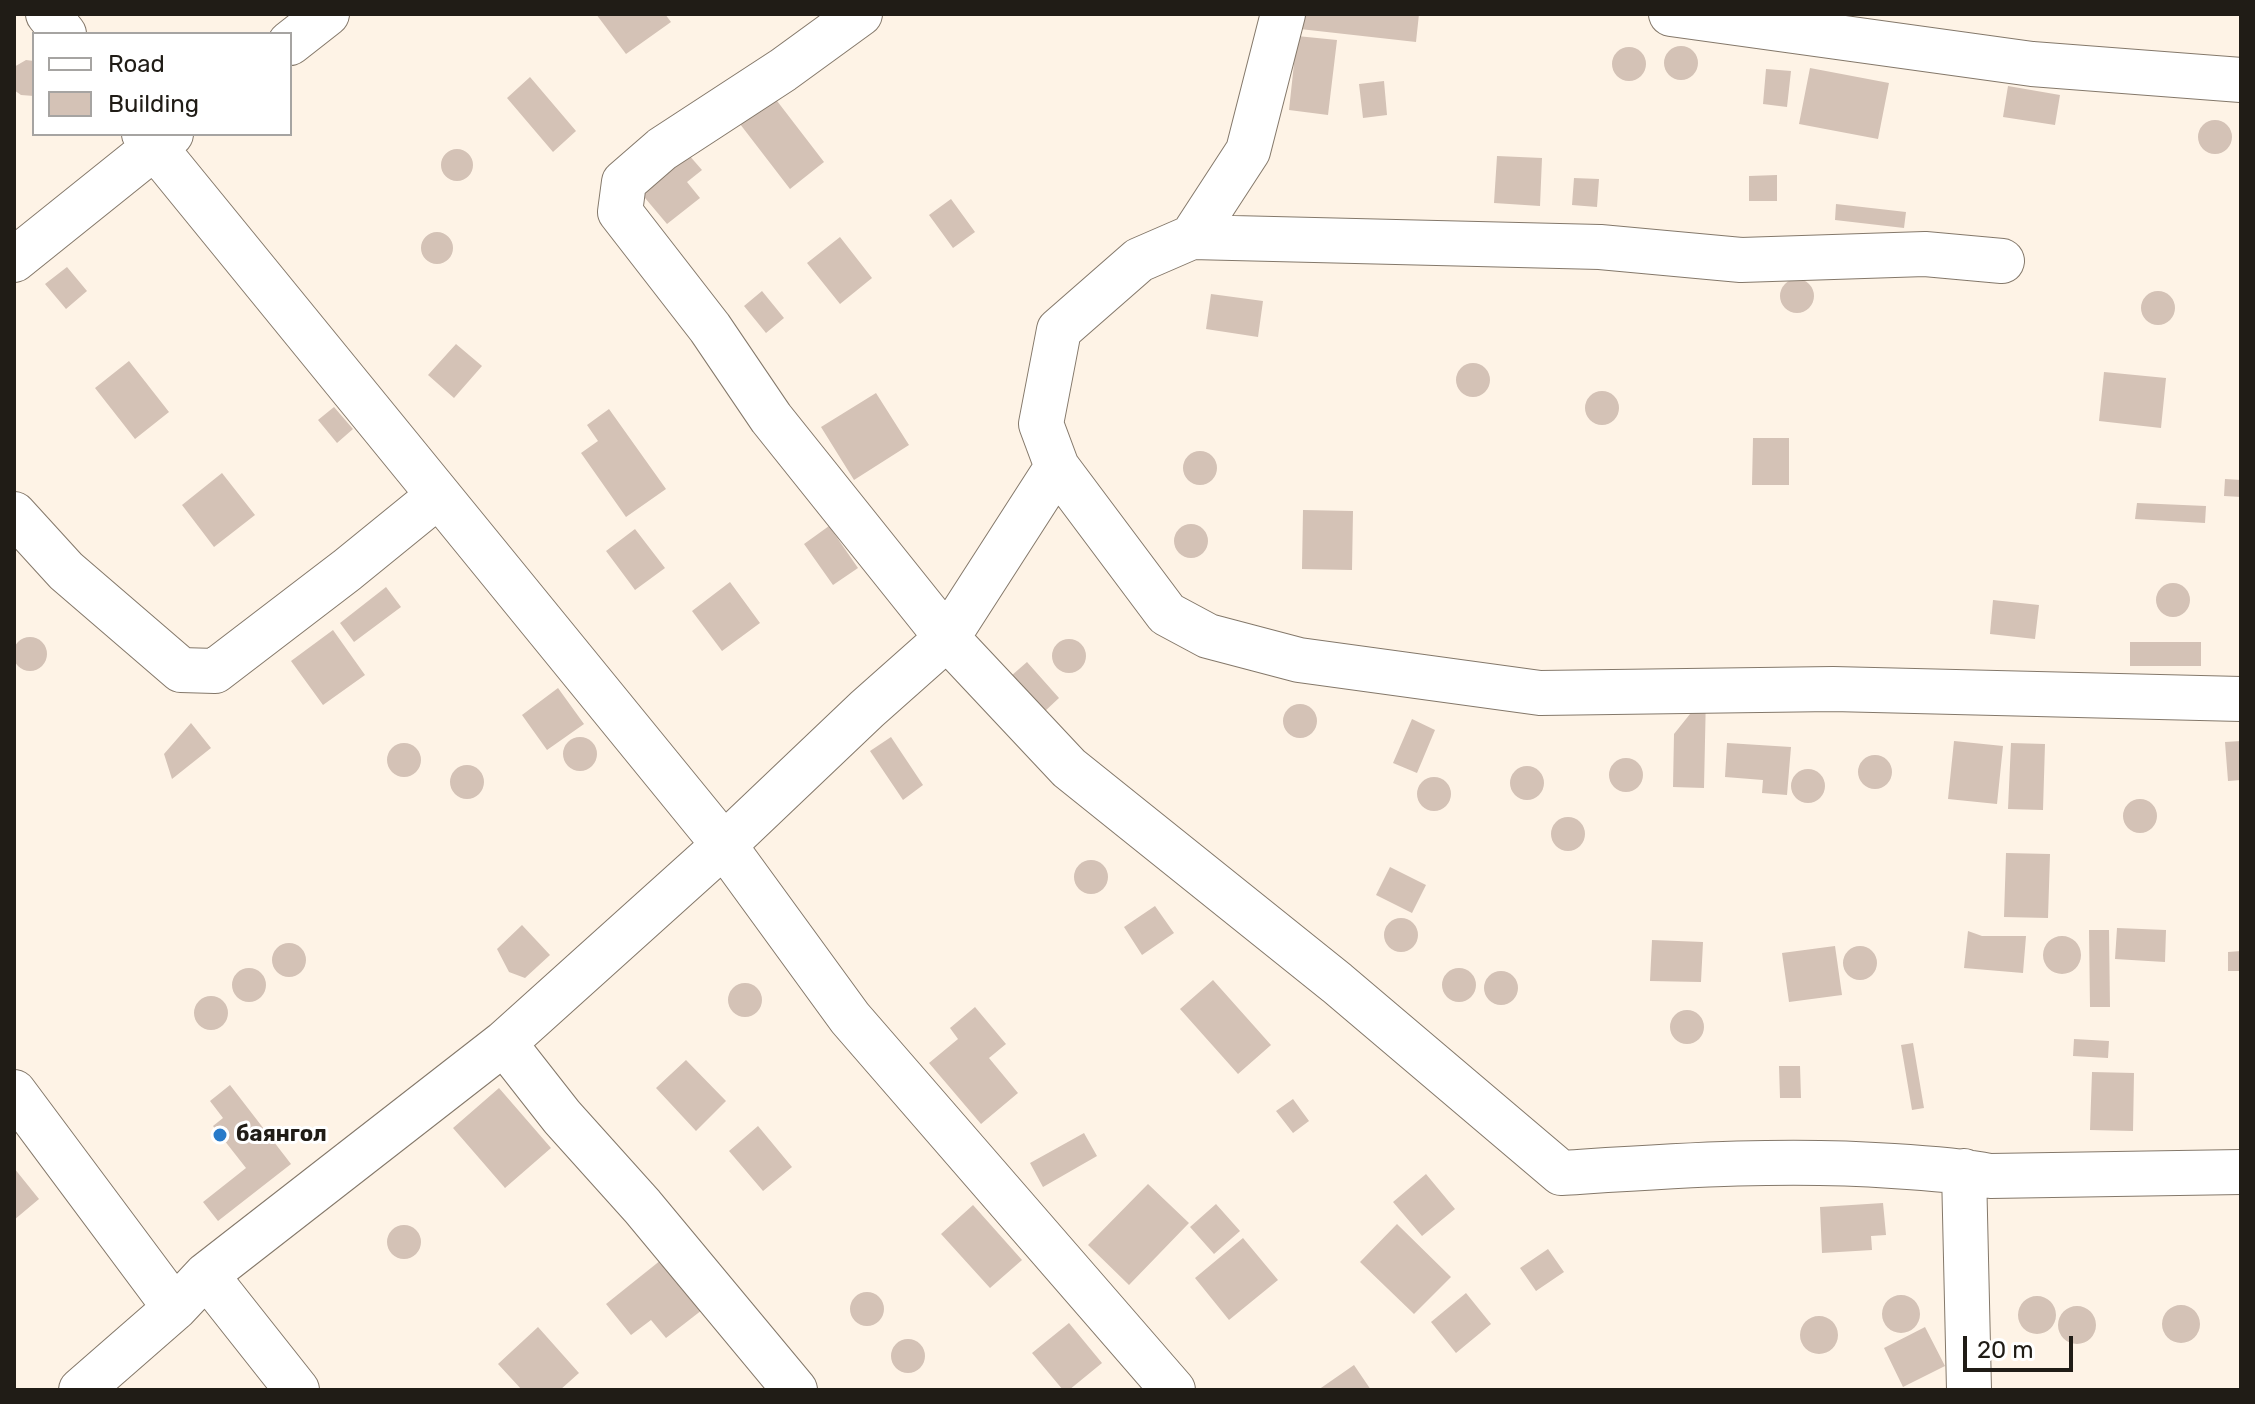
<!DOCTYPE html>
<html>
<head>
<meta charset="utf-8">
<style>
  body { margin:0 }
  #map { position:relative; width:2255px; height:1404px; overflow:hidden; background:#fef3e6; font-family:Rubik,sans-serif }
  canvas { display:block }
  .frame { position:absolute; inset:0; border:16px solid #201c16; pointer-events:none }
  .legend { position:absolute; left:32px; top:32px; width:260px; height:104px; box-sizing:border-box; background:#fff; border:2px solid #a6a4a2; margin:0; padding:10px 14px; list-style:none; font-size:24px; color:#201c16 }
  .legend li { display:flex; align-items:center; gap:16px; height:40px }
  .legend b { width:40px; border:2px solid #a6a4a2 }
  .scale { position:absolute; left:1963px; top:1336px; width:110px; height:36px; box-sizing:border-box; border:4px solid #201c16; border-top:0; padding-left:10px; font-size:24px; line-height:28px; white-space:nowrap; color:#201c16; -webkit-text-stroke:6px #fff; paint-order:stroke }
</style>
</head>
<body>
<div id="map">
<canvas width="2255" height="1404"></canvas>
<div class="frame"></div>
<ul class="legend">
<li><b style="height:10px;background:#fff"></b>Road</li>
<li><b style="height:22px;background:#d4c2b6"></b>Building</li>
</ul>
<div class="scale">20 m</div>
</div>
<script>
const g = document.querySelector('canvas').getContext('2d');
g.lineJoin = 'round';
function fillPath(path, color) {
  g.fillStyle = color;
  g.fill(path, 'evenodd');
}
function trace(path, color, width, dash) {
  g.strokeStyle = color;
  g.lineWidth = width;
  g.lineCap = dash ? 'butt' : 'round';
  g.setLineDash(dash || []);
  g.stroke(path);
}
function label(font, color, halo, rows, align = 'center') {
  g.font = font + ' Rubik,sans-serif';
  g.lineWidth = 6;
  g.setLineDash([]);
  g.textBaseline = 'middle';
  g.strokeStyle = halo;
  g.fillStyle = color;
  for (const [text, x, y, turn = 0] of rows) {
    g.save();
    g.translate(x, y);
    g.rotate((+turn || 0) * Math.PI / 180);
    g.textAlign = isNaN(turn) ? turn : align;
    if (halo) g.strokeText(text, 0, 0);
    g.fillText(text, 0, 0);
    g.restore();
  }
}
fillPath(new Path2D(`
  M596,14H665L671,22L626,54Z
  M1302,14H1419L1416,42L1300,29Z
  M1297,36L1337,40L1328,115L1289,110Z
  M1664 63a17 17 0 1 1 34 0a17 17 0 1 1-34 0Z
  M1612 64a17 17 0 1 1 34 0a17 17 0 1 1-34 0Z
  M26,60L34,61V96L21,95L14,90V67Z
  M1810,68L1889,83L1878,139L1799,124Z
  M1766,69L1791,71L1787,107L1763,104Z
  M530,77L576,131L553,152L507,98Z
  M1384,81L1387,115L1363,118L1359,84Z
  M2008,86L2060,95L2055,125L2003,117Z
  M774,97L824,162L790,189L740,124Z
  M2198 137a17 17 0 1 1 34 0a17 17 0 1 1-34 0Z
  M441 165a16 16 0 1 1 32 0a16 16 0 1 1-32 0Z
  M688,154L702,170L687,182L700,198L667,224L640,192Z
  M1497,156L1542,158L1540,206L1494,203Z
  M1777,175V201H1749V176Z
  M1574,178L1599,179L1597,207L1572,205Z
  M951,199L975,232L953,248L929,215Z
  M1836,204L1906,212L1904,228L1835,220Z
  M421 248a16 16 0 1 1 32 0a16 16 0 1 1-32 0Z
  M840,237L872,278L840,304L807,263Z
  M67,267L87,291L66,309L45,284Z
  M1780 296a17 17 0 1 1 34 0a17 17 0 1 1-34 0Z
  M762,291L784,318L766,333L744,306Z
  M2141 308a17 17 0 1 1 34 0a17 17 0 1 1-34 0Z
  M1211,294L1263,301L1258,337L1206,329Z
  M456,344L482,366L454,398L428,375Z
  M129,361L169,412L135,439L95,388Z
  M1456 380a17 17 0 1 1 34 0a17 17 0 1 1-34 0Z
  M2104,372L2166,378L2161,428L2099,421Z
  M1585 408a17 17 0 1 1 34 0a17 17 0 1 1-34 0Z
  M876,393L909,445L854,480L821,427Z
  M334,407L353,429L337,443L318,420Z
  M609,409L666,489L626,517L581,453L598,441L587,425Z
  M1753,438H1789V485H1752Z
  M1183 468a17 17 0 1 1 34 0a17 17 0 1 1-34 0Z
  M222,473L255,515L214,547L182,505Z
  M2225,479L2241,480V497L2224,496Z
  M2137,503L2206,506L2205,523L2135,519Z
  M1303,510L1353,511L1352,570L1302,569Z
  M1174 541a17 17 0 1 1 34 0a17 17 0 1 1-34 0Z
  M829,526L858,568L833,585L804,544Z
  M635,529L665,568L635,590L606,551Z
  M730,582L760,623L722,651L692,611Z
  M2156 600a17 17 0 1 1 34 0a17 17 0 1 1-34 0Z
  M386,587L401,607L354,642L340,623Z
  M1993,600L2039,605L2035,639L1990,634Z
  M333,630L365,675L323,705L291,661Z
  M13 654a17 17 0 1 1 34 0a17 17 0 1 1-34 0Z
  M1052 656a17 17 0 1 1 34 0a17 17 0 1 1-34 0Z
  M2130,642H2201V666H2130Z
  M1027,662L1059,698L1044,712L1011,676Z
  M558,688L584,724L547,750L522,715Z
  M1706,694L1704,788L1673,787L1674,734Z
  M1283 721a17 17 0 1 1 34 0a17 17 0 1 1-34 0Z
  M1412,719L1435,730L1417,773L1393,763Z
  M191,723L211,748L172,779L164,754Z
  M891,737L923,785L903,800L870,751Z
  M563 754a17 17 0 1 1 34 0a17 17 0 1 1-34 0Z
  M1954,741L2003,746L1997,804L1948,799Z
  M2241,741V780L2228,781L2225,742Z
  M1727,743L1791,747L1787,795L1762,793L1763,780L1725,777Z
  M2011,743L2045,744L2043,810L2008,809Z
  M387 760a17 17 0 1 1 34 0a17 17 0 1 1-34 0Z
  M1858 772a17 17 0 1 1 34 0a17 17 0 1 1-34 0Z
  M1609 775a17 17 0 1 1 34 0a17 17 0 1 1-34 0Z
  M450 782a17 17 0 1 1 34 0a17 17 0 1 1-34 0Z
  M1510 783a17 17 0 1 1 34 0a17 17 0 1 1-34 0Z
  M1791 786a17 17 0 1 1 34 0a17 17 0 1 1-34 0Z
  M1417 794a17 17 0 1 1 34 0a17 17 0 1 1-34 0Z
  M2123 816a17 17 0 1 1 34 0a17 17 0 1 1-34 0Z
  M1551 834a17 17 0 1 1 34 0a17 17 0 1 1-34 0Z
  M2006,853L2050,854L2048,918L2004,917Z
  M1074 877a17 17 0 1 1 34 0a17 17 0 1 1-34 0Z
  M1390,867L1426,885L1412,913L1376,895Z
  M1155,906L1174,933L1142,955L1124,927Z
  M1384 935a17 17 0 1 1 34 0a17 17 0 1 1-34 0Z
  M522,925L550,955L525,978L509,972L497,949Z
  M2117,928L2166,930L2165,962L2115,959Z
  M2089,930H2109L2110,1007H2090Z
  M1968,931L1982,936H2026L2023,973L1964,968Z
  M2043 955a19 19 0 1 1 38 0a19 19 0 1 1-38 0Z
  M1652,940L1703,942L1701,982L1650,981Z
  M272 960a17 17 0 1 1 34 0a17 17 0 1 1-34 0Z
  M1835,946L1842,995L1789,1002L1782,953Z
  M1843 963a17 17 0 1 1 34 0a17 17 0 1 1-34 0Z
  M2241,951V971H2228V952Z
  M1442 985a17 17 0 1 1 34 0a17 17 0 1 1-34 0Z
  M232 985a17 17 0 1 1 34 0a17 17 0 1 1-34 0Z
  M1484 988a17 17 0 1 1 34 0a17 17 0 1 1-34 0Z
  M1213,980L1271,1045L1238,1074L1180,1009Z
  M728 1000a17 17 0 1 1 34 0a17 17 0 1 1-34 0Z
  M194 1013a17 17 0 1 1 34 0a17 17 0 1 1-34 0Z
  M975,1007L1006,1044L989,1058L1018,1093L981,1124L929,1063L958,1039L950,1028Z
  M1670 1027a17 17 0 1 1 34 0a17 17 0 1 1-34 0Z
  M2074,1039L2109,1041L2108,1058L2073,1056Z
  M1913,1043L1924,1108L1912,1110L1901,1045Z
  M686,1060L726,1101L696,1131L656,1088Z
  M1779,1066H1800L1801,1098H1780Z
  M2092,1072L2134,1073L2133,1131L2090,1130Z
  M230,1085L291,1164L218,1221L203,1202L246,1168L213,1126L223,1118L210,1101Z
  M499,1088L551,1148L505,1188L453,1128Z
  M1293,1099L1309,1121L1293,1133L1276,1111Z
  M758,1126L792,1167L763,1191L729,1151Z
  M1084,1133L1097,1156L1043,1187L1030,1163Z
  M14,1168L39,1199L14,1220Z
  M1426,1174L1455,1209L1422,1236L1393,1202Z
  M1148,1184L1189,1223L1129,1285L1088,1245Z
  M1883,1203L1886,1235L1871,1236L1872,1250L1822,1253L1820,1207Z
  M1216,1204L1240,1231L1214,1254L1190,1227Z
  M973,1205L1022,1260L990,1288L941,1234Z
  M1397,1224L1451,1277L1414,1314L1360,1262Z
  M387 1242a17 17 0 1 1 34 0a17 17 0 1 1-34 0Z
  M1243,1238L1278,1280L1229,1320L1195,1278Z
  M1548,1249L1564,1272L1536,1291L1520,1268Z
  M661,1260L702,1310L666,1338L651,1320L631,1335L606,1304Z
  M850 1309a17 17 0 1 1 34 0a17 17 0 1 1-34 0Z
  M1466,1293L1491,1324L1456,1353L1431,1322Z
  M1882 1314a19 19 0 1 1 38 0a19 19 0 1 1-38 0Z
  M2018 1315a19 19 0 1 1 38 0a19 19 0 1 1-38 0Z
  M2162 1324a19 19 0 1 1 38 0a19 19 0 1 1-38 0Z
  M2058 1325a19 19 0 1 1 38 0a19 19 0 1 1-38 0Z
  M1800 1335a19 19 0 1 1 38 0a19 19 0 1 1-38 0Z
  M1069,1323L1102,1363L1069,1390H1063L1032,1353Z
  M538,1327L579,1373L560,1390H522L498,1364Z
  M1925,1327L1945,1366L1903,1387L1884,1348Z
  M891 1356a17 17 0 1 1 34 0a17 17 0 1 1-34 0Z
  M1354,1365L1371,1390H1318Z`), '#d4c2b6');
const minor = new Path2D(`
  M48,14L64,34
  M860,14L783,70L662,149L624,182L620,212L710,328L771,418L947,638L1057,467L1041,424L1059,330L1139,260L1192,237L1600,247L1741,260L1925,254L2002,261
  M1671,14L2032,64L2241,80
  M290,43L327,14
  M144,134L724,845L850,1018L1173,1390
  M1192,237L1248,151L1283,14
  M14,260L171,134
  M1057,467L1167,614L1208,636L1299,660L1540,693L1833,689L2241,699
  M14,514L66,571L181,670L215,671L347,570L438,496
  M504,1043L562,1117L642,1206L795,1390
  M14,1092L175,1308
  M1964,1171L1969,1390
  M206,1275L297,1390
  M81,1390L175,1308L206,1275L504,1043L724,845L867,709L947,638L1069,768L1337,983L1561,1173C1672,1166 1782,1158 1893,1166C1926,1168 1958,1170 1990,1176L2241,1172`);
trace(minor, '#84786a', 46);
trace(minor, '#fff', 44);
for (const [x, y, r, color] of [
  [220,1135,8,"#287ac9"]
]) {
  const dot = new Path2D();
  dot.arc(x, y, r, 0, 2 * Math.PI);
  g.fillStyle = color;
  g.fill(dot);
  trace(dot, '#fff', 3);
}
label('bold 22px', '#201c16', '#fff', [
  ["баянгол",236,1135]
], 'left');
</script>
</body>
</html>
